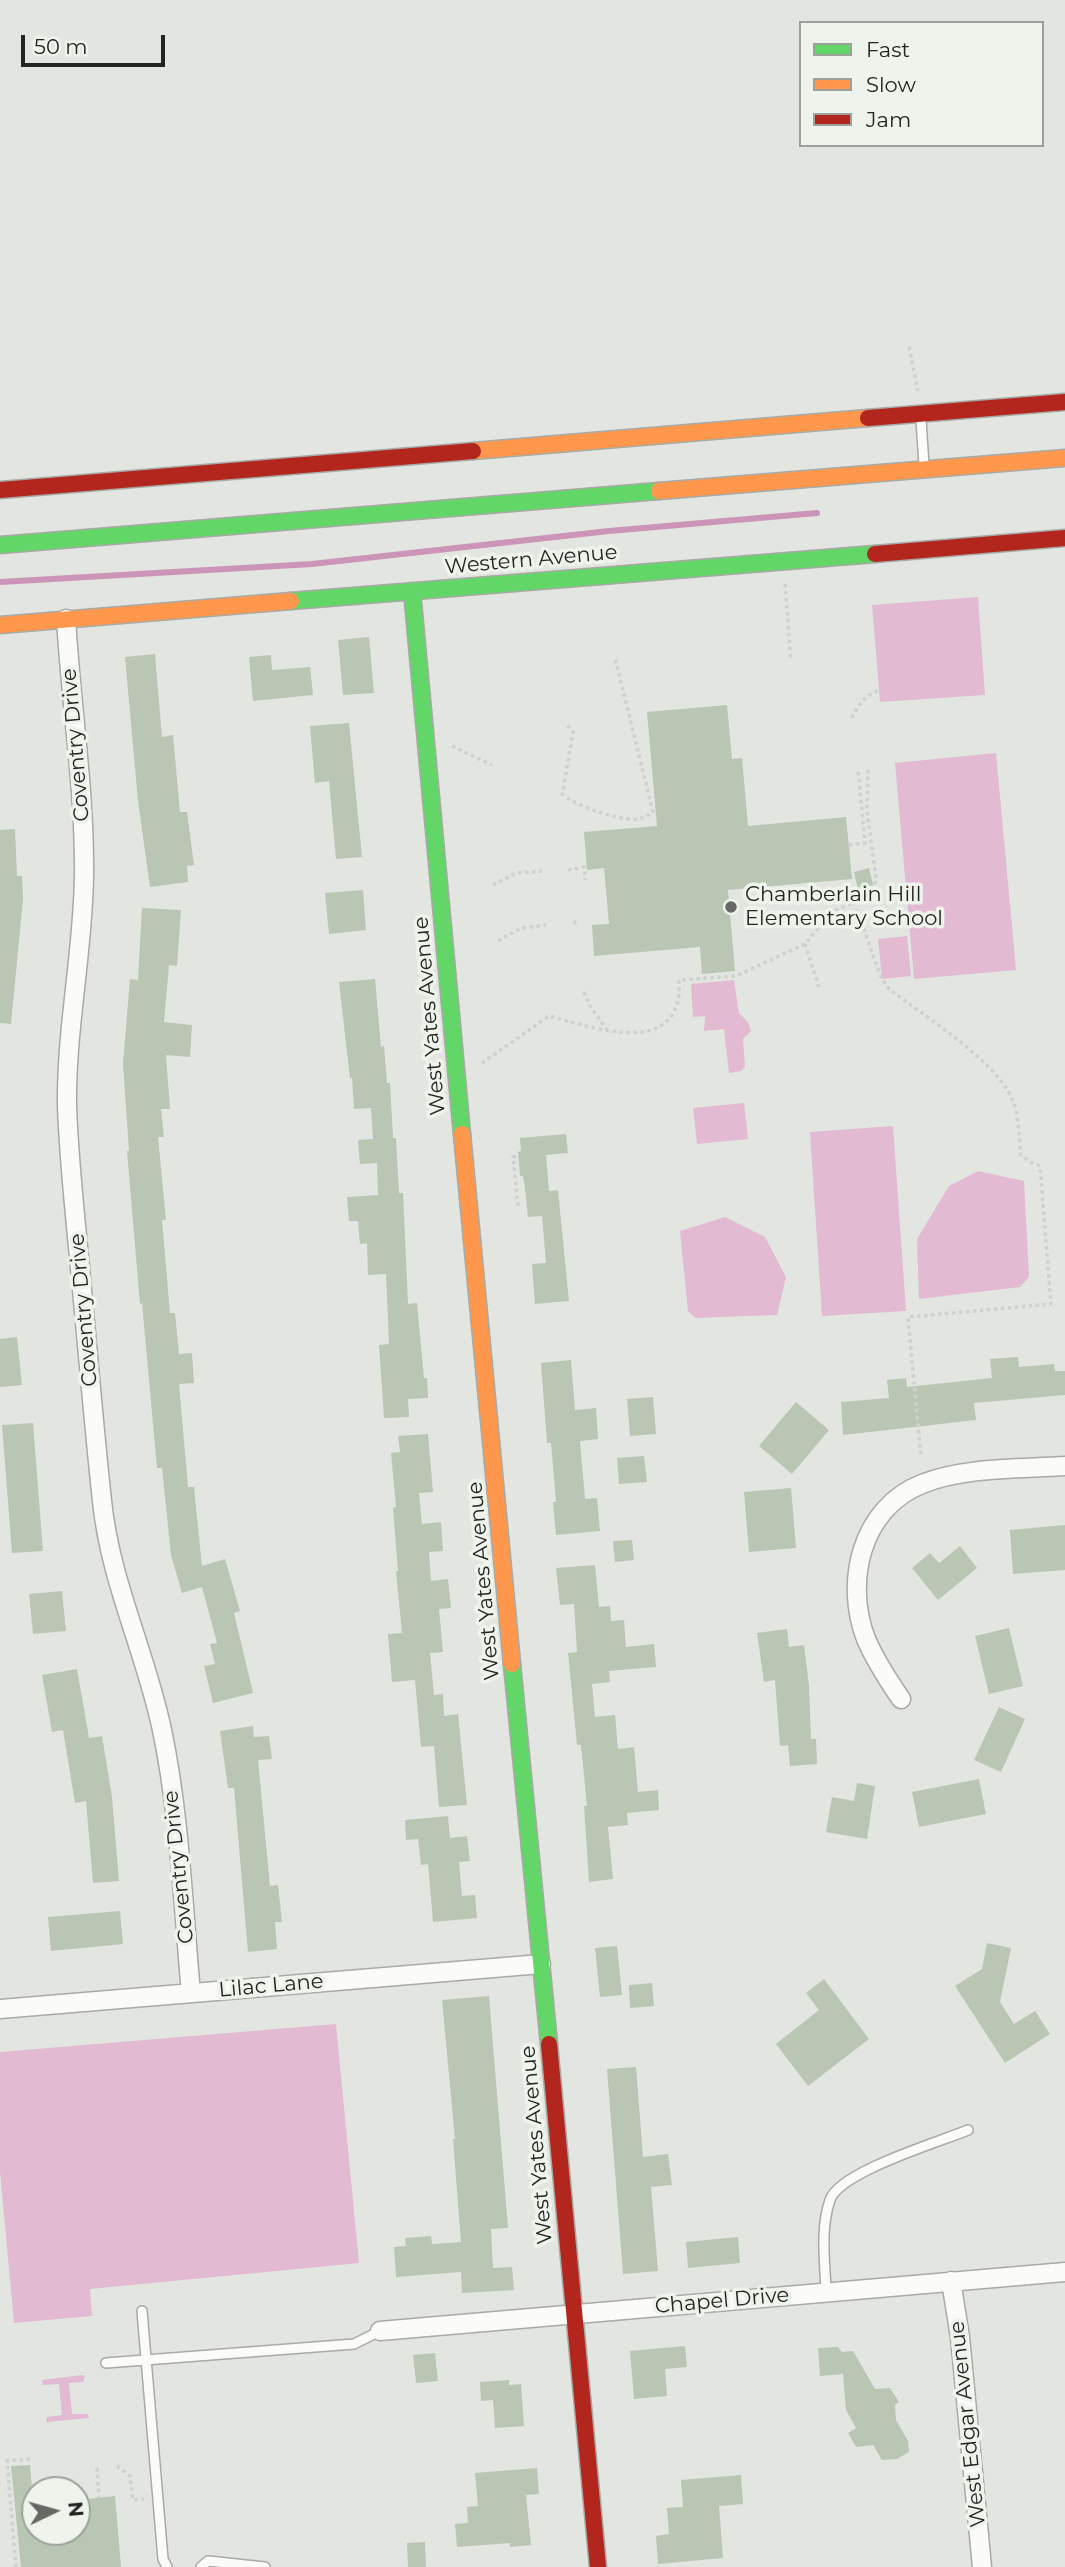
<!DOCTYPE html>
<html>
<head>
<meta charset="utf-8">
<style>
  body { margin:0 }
  #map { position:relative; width:1065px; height:2567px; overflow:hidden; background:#e2e5e0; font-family:Montserrat,sans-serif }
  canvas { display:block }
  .legend { position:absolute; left:799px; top:21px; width:245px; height:126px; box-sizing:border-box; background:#eef3ec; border:2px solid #9da19b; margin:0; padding:9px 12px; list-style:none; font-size:21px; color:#232522 }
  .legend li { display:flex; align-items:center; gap:14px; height:35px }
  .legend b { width:35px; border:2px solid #9da19b }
  .north { position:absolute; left:21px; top:2476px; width:70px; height:70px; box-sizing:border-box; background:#eef3ec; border:2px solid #9da19b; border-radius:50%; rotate:85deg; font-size:19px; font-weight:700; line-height:28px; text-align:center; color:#232522 }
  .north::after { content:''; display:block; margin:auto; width:24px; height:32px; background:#666864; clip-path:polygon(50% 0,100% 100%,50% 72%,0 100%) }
  .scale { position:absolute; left:21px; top:35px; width:144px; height:32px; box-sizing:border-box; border:4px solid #232522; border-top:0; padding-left:9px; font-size:21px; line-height:24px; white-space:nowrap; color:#232522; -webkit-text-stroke:5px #eef3ec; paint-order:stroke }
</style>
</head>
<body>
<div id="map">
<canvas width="1065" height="2567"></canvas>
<ul class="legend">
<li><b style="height:9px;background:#63d668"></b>Fast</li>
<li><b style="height:9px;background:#ff974d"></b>Slow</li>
<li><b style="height:9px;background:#b3261e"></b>Jam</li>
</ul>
<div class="north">N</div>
<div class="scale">50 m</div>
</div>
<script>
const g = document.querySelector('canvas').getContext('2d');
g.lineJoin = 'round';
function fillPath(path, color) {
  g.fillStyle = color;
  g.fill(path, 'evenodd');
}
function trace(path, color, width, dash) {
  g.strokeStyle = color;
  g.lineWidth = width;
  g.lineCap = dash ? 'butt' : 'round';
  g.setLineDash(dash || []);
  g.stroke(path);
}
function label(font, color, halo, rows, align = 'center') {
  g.font = font + ' Montserrat,sans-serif';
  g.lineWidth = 7;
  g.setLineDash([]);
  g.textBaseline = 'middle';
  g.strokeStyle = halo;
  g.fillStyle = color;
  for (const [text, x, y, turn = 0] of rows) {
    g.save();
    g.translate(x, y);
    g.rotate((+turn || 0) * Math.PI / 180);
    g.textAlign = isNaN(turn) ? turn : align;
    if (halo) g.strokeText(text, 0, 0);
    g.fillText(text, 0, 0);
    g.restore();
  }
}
fillPath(new Path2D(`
  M978,597L985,695L880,702L872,605Z
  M996,753L1016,970L914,979L895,763Z
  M907,936L911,976L882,979L878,939Z
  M734,980L739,1013L748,1022L751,1031L743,1039L745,1067L741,1071L729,1073L724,1029L704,1031L705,1016L693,1017L691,984Z
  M744,1103L748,1139L697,1144L693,1108Z
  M893,1126L906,1311L822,1316L810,1132Z
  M978,1171L1024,1181L1029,1277L1020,1287L919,1299L917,1239L949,1186Z
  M725,1217L765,1237L786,1277L777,1315L696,1318L688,1311L680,1231Z
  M336,2024L359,2263L90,2289L92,2316L14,2323L0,2172V2052Z
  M82,2375L85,2376L83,2382L69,2383L72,2414H88L89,2418L46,2422L47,2417L62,2415L59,2384L43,2385L42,2380Z`), '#e2bbd3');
trace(new Path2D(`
  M0,582L312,564L609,531L817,513`), '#cb94b8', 6);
fillPath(new Path2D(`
  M369,637L374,693L343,695L338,640Z
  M155,654L162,737L173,735L180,812H187L194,865L187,866L188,882L150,887L138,801L125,657Z
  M271,655L272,670L310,667L313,695L253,701L249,657Z
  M727,705L732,759L742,758L748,826L846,817L852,879L728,890L735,971L702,974L700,947L594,956L592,925L609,924L604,868L587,870L584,832L657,826L647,712Z
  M349,723L362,857L336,859L329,781L315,783L310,726Z
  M15,829L17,876H22L23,899L11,1024L0,1023V830Z
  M869,868L873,885L858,889L854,872Z
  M363,890L366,930L329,934L325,893Z
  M142,908L181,910L177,966L169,965L164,1022L192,1025L190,1057L166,1055L170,1109H161L164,1137H158L166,1220H162L170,1313H175L179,1354L192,1353L194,1383L179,1384L188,1487H194L202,1566L225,1559L240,1611L234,1613L253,1693L213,1703L204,1666L215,1664L210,1644L217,1643L202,1587L182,1593L171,1555L162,1468H157L142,1303L140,1304L127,1151H129L123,1064L130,979L138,980Z
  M375,979L381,1047L384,1046L387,1083H390L393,1138H396L399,1193H403L408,1304L417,1303L424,1378H427L428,1398L408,1399L409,1417L384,1418L379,1345L389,1344L386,1274L368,1275L367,1243L360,1244L358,1221H349L347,1197L378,1195L377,1163L360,1164L358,1140L373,1139L371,1108L354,1109L352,1078H350L339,982Z
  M566,1134L568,1153L546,1155L549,1191L558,1190L569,1301L535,1304L532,1264L546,1263L542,1216L528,1217L525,1188L523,1176H520L518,1152L521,1151L520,1138Z
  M17,1337L22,1385L0,1387V1339Z
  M1018,1357L1019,1367L1054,1364L1055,1371H1065V1395L974,1403L976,1420L843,1435L841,1402L889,1398L887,1380L906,1378L907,1387L992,1378L990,1359Z
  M571,1360L575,1410L596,1408L598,1439L580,1441L585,1499L597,1498L600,1531L556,1535L553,1502H556L551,1443H547L541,1363Z
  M653,1397L656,1434L630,1436L627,1399Z
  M796,1402L829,1430L792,1474L759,1446Z
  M33,1423L43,1551L12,1553L2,1425Z
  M428,1434L433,1492L419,1493L422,1524L441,1522L443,1551L429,1552L431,1581L448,1579L451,1608L439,1609L443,1652L430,1653L434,1695L443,1694L444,1716L458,1714L467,1805L439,1807L434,1746L421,1747L415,1680L392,1682L388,1634L402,1633L396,1571H398L393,1508L396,1507L391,1453L400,1452L398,1436Z
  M644,1456L647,1482L619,1484L617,1458Z
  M791,1488L796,1548L749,1552L744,1492Z
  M1065,1525V1570L1013,1574L1010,1530Z
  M632,1540L634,1560L615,1562L613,1541Z
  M960,1546L977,1568L938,1600L912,1568L930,1553L939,1563Z
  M595,1565L599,1607L610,1606L611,1621L624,1620L626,1647L654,1644L656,1667L609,1671L610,1682L592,1684L595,1717L615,1715L618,1749L634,1747L638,1792L658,1790L659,1810L627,1813L628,1825L608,1827L613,1879L589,1882L584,1806H587L581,1745H577L568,1653L577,1652L574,1604L560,1605L556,1568Z
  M62,1591L66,1631L33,1634L29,1594Z
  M1009,1628L1023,1686L989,1694L975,1636Z
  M787,1629L789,1647L804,1645L809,1686L811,1739H816L817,1764L790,1766L788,1745L780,1746L775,1680L764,1682L757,1633Z
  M77,1669L89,1738L102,1736L112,1797L119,1881L93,1883L86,1801L75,1803L63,1730L52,1732L42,1675Z
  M999,1707L1025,1719L1001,1772L974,1760Z
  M253,1726L254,1737L269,1736L272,1759L258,1760L270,1886L278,1885L282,1922H275L277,1949L248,1952L234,1788H228L220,1731Z
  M979,1779L986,1814L919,1827L912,1792Z
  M857,1783L875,1786L867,1839L826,1832L832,1797L854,1801Z
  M448,1816L450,1838L467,1836L470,1861L459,1862L462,1896L475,1895L477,1918L433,1922L428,1864L421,1865L418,1839L406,1840L405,1820Z
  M120,1911L123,1944L51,1951L48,1917Z
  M987,1943L1011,1948L1000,2002L1014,2024L1035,2011L1050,2034L1005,2063L955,1986L982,1969Z
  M617,1946L622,1995L600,1997L595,1948Z
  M824,1979L869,2039L808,2086L776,2044L819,2010L806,1993Z
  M652,1983L654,2006L630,2008L629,1985Z
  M489,1996L508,2228L491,2229L493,2268L512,2267L514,2290L462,2293L461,2272L396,2277L394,2247L406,2246L405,2238L431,2236L432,2244L461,2242L453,2139H455L442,2000Z
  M636,2067L643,2157L668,2154L672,2185L651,2187L658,2271L623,2274L607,2069Z
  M738,2237L740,2263L688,2268L686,2242Z
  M685,2346L687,2367L665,2369L667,2396L634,2399L630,2351Z
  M838,2347L842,2352L853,2351L875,2389L890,2388L899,2402L895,2405L896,2420L908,2441L909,2452L897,2459L882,2460L873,2445L856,2447L848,2433L856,2428L846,2410L843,2374L820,2376L818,2348Z
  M435,2353L438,2381L416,2383L413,2355Z
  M509,2380V2385L521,2384L524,2426L495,2428L493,2400L481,2401L480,2382Z
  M30,2465L32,2490L35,2489V2532H77V2500L115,2496L121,2567H21L11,2466Z
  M537,2468L539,2494L526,2495L531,2545L510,2547V2543L457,2547L455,2524L468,2523L467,2507L478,2506L475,2473Z
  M741,2475L743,2504L719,2506L723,2558L658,2564L656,2536L669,2534L667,2508L683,2507L681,2480Z
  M425,2542L426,2567H408L407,2543Z`), '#bac6b4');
const lane = new Path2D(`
  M921,420L924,465
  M826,2292C825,2262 820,2229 830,2200C839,2172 939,2142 968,2130
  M142,2311L163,2559L167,2567
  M106,2363L354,2344L380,2331
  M201,2567L208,2561L265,2567`);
const street = new Path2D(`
  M66,619C71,705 85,791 84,876C83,953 66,1029 67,1106C69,1164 76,1222 81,1279C88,1353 94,1427 102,1501C110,1581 146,1653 162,1730C180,1816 183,1906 191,1993
  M901,1699C888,1680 875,1660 866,1639C844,1582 861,1508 922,1484C963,1467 1021,1469 1065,1466
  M0,2009L541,1964
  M951,2281L960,2337L982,2567
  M380,2331L1065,2272`);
const fast = new Path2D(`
  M0,545L659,491
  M412,591L462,1134
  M291,601L875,554
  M512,1664L549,2044`);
const slow = new Path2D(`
  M473,451L868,418
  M659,491L1065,458
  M0,625L291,601
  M462,1134L512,1664`);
const jam = new Path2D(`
  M868,418L1065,402
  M0,490L473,451
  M875,554L1065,538
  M549,2044L598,2567`);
trace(lane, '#a8aaa6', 12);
trace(street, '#a8aaa6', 21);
trace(fast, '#a8aaa6', 19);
trace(slow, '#a8aaa6', 19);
trace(jam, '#a8aaa6', 19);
trace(new Path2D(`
  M909,347L918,391
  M785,584L791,661
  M852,718C859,704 864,696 879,690
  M452,746L492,765
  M562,796L573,732L566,724
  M567,798C582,807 626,824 643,818C646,817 649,814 653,812L615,658
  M849,845L865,843L858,770
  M568,870L584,867L585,880
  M493,885L516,873L542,871
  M854,902L874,888L876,878L867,811L868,769
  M573,923L577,922
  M498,941L521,928L546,925
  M805,944L819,987
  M584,992L590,1006L608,1031
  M482,1063L549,1016C594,1028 684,1060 679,980L736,976L805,944L832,912L854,902L880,975L889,989C924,1016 997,1061 1013,1101C1019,1116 1019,1138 1021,1155L1030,1162L1040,1166L1051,1304L908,1317L921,1458
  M518,1206L513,1157L518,1156
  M117,2466L130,2476L133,2500L144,2499
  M97,2468L99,2498
  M33,2484L35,2505
  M16,2567L7,2461L31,2459`), '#cfd0cf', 3.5, [3.5, 3.5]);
trace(lane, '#fbfbfa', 9);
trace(street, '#fbfbfa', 18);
trace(fast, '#63d668', 16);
trace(slow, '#ff974d', 16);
trace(jam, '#b3261e', 16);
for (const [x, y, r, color] of [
  [731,907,7,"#666864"]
]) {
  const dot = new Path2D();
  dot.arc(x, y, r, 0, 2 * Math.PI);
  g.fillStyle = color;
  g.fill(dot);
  trace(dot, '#eef3ec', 2.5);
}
label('21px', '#232522', '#eef3ec', [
  ["Western Avenue",531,560,-5],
  ["Coventry Drive",76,745,-95],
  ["West Yates Avenue",430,1016,-95],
  ["Coventry Drive",84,1310,-95],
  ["West Yates Avenue",484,1581,-95],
  ["Coventry Drive",179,1867,-96],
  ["Lilac Lane",271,1986,-5],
  ["West Yates Avenue",537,2145,-95],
  ["Chapel Drive",722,2301,-5],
  ["West Edgar Avenue",968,2424,-96]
]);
label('21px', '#232522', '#eef3ec', [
  ["Chamberlain Hill",745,895],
  ["Elementary School",745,919]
], 'left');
</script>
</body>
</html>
